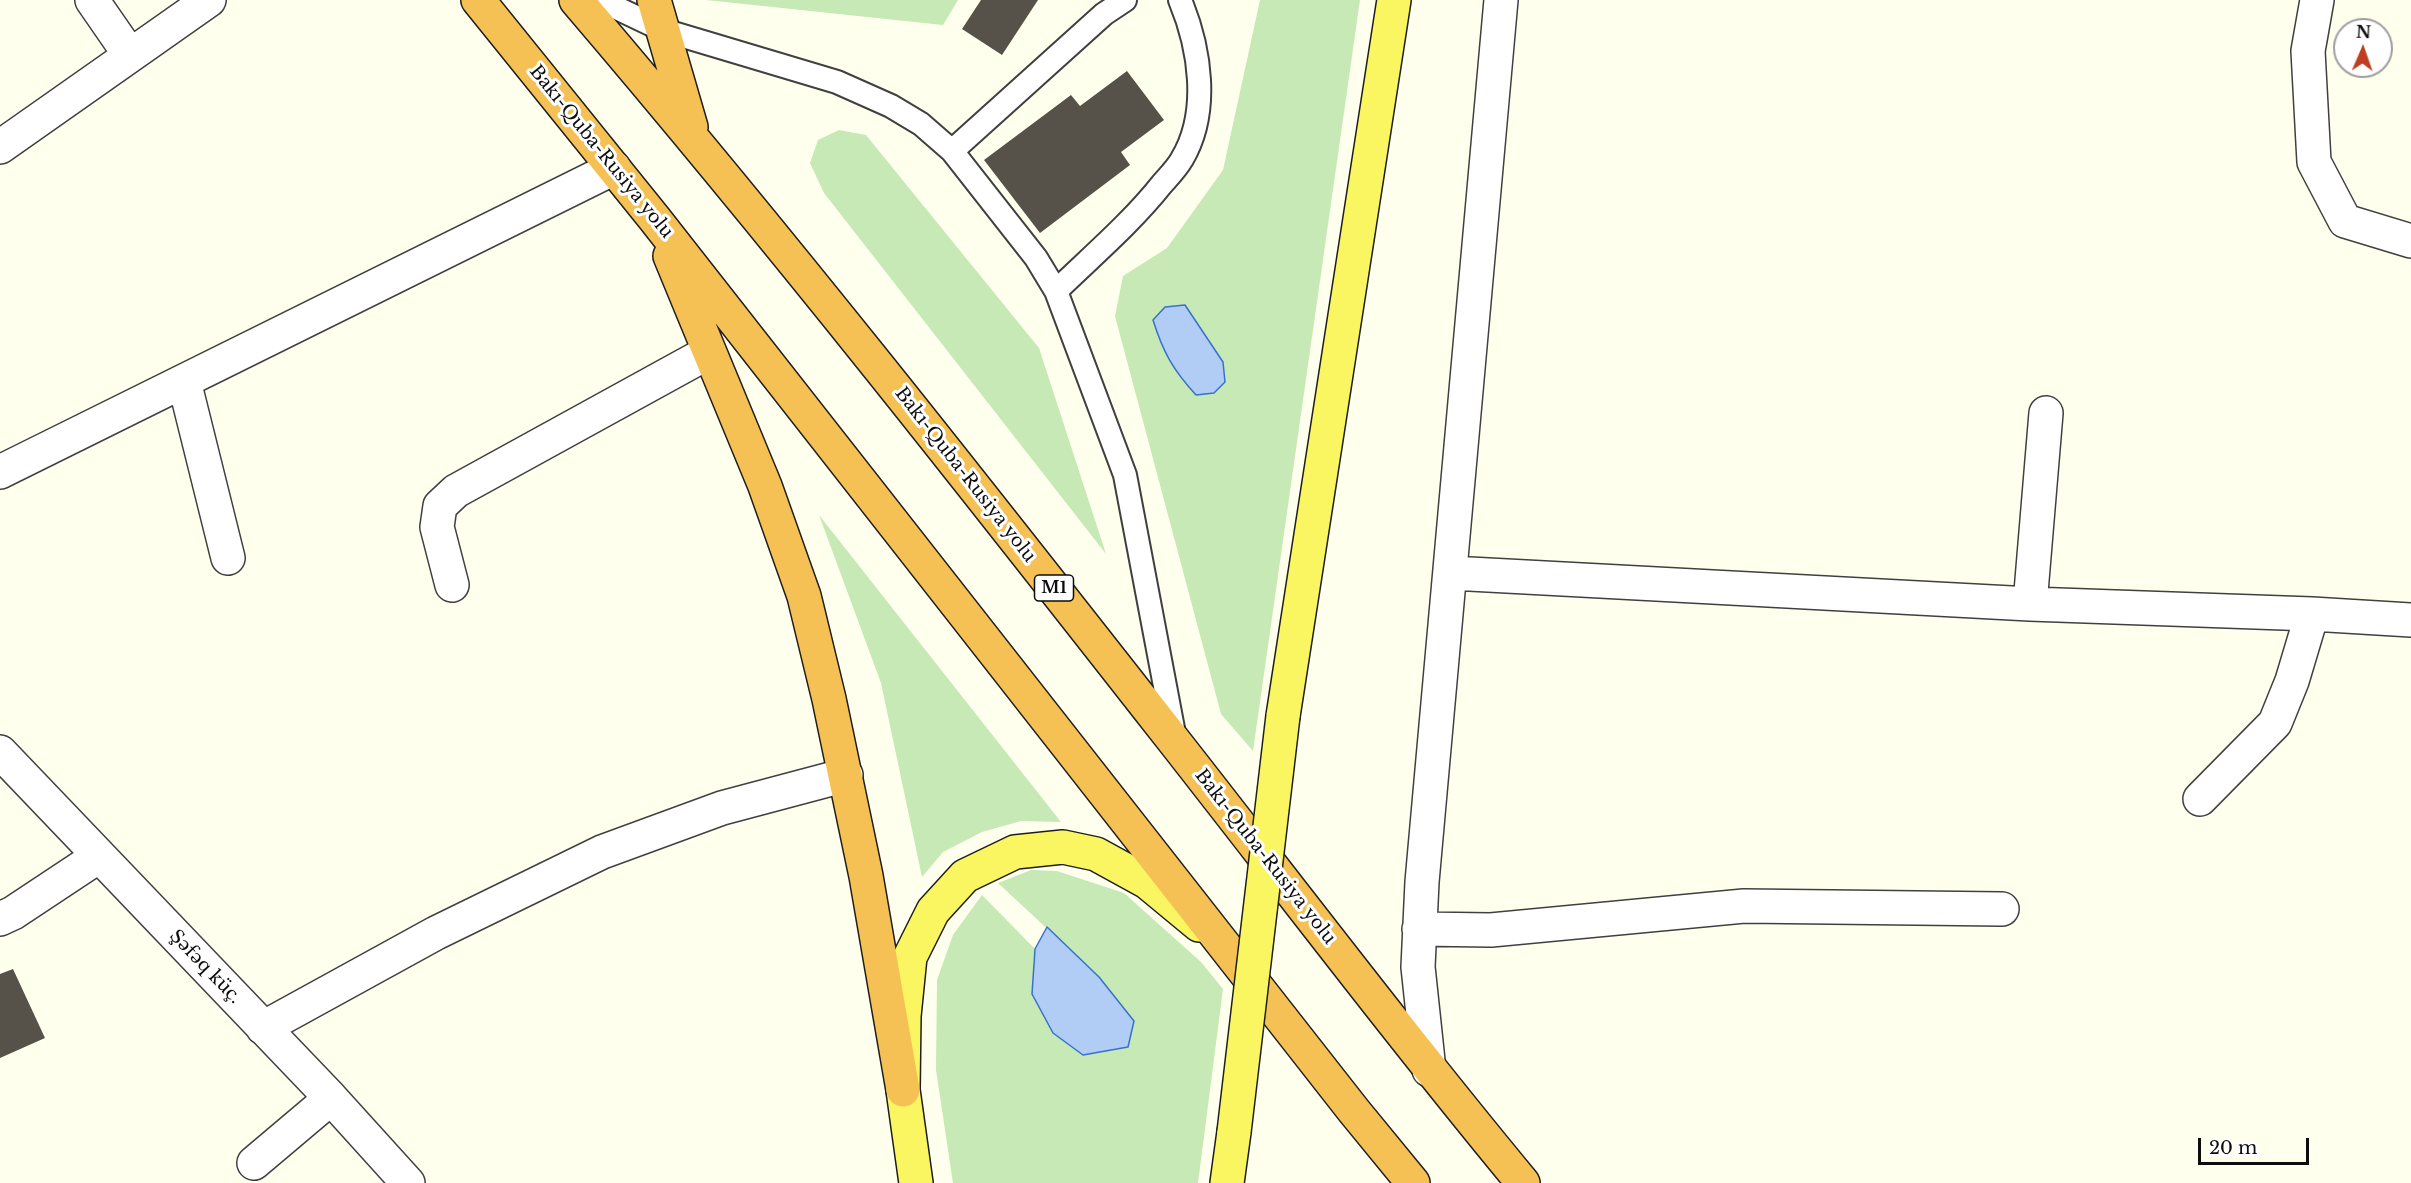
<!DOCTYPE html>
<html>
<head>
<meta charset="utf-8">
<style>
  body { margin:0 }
  #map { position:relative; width:2411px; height:1183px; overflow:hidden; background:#ffffed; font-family:"Libre Baskerville",serif }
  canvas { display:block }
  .north { position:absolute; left:2333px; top:18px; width:60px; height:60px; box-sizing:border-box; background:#fff; border:2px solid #9e9e9e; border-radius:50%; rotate:2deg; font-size:16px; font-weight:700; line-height:24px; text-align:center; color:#0d0d0d }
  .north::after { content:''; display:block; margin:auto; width:21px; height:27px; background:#be3e24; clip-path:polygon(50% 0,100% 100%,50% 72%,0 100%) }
  .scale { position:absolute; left:2198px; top:1138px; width:111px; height:27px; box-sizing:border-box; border:3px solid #0d0d0d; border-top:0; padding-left:8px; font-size:18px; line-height:21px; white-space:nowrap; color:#0d0d0d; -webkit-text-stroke:4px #fff; paint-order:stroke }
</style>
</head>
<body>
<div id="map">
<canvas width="2411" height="1183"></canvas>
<div class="north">N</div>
<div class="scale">20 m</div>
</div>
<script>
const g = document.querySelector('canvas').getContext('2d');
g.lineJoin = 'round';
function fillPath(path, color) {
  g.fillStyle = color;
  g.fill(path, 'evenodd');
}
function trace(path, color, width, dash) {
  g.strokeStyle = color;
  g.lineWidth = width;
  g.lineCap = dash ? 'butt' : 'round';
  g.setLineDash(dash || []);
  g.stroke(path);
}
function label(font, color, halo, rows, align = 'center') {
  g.font = font + ' "Libre Baskerville",serif';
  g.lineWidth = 6;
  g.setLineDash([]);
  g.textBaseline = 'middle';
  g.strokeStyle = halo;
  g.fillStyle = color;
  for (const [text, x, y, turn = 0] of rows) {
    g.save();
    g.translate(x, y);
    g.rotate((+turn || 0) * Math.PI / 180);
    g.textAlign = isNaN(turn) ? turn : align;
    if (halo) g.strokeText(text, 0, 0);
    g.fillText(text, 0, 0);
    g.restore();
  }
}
fillPath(new Path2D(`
  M706,0H958L943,25Z
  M1260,0H1360L1253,751L1221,714L1115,316L1123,276L1167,248L1223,170Z
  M839,130L866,135L1039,348L1106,554L824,193L810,163L818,140Z
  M819,515L1061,822L1021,821L982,832L943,852L922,877L881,683Z
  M1031,870L1057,871L1124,893L1201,962L1223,989L1198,1183H953L936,1070L937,980L953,935L982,895L1035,949L1033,964L1128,1047L1134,1020L1099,977L998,883Z`), '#c6e9b6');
const water = new Path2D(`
  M1185,305L1223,362L1225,382L1214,393L1196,395C1173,370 1163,352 1153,320L1165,307Z
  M1047,927L1099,977L1134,1021L1128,1047L1083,1055L1053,1033L1032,994L1035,949Z`);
fillPath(water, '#b1cdf6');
trace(water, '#3771ce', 1.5);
fillPath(new Path2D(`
  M981,0H1038L1002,55L962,29Z
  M1127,71L1164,120L1121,152L1130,165L1040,233L984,160L1071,95L1080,106Z
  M13,969L45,1038L0,1058V974Z`), '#565149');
const lane = new Path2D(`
  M600,0L663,30L837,82L891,106L921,124L952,151L1036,258L1056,291L1125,475L1175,739
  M952,151L1104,14L1125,0
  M1056,291C1092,256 1131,223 1162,184C1169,176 1177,168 1182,159C1210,112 1200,48 1180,0`);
const street = new Path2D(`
  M92,0L130,55
  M2317,0L2308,51L2314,162L2345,221L2411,241
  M0,147L209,0
  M184,381L228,558
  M0,472L614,168
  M1451,573L2030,604L2312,614L2411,620
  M452,585L437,527L440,506L456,491L709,352
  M2030,604L2046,413
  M0,752L331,1098L408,1183
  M2200,799L2275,723L2292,681L2312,614
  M0,919L13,913L99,856
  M1419,929L1491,930L1744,906L2002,909
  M263,1028L436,933L602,852L722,808L846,775
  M1429,1070L1418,967L1422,882L1501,0
  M254,1163L331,1098`);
const primary = new Path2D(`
  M1283,716L1394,0
  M916,1183L903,1090L904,1016L910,957L933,911L965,876L1015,852L1063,847L1096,854L1147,882L1199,925
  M1227,1183L1234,1132`);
const highway = new Path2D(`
  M478,0L654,218L1354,1111L1413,1183
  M576,0C782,241 978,491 1174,741C1290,889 1403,1038 1523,1183
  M654,0L691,127
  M670,256L765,486L804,596L829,699L866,876L903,1090`);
trace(lane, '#404040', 26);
trace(street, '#404040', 36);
trace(primary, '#1e1e1e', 36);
trace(highway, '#1e1e1e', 36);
trace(lane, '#fff', 22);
trace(street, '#fff', 33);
trace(primary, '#f9f662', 33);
trace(highway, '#f5c154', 33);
const primaryBridge = new Path2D(`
  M1234,1132L1283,716`);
trace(primaryBridge, '#1e1e1e', 36, []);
trace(primaryBridge, '#f9f662', 33);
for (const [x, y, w] of [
  [1054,588,39]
]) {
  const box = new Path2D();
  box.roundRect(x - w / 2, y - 13, w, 26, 4.5);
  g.fillStyle = '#fff';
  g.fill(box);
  trace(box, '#0d0d0d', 1.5);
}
label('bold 16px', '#0d0d0d', null, [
  ["M1",1054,588]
]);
label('18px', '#0d0d0d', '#fff', [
  ["Bakı-Quba-Rusiya yolu",601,152,51],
  ["Bakı-Quba-Rusiya yolu",965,475,52],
  ["Bakı-Quba-Rusiya yolu",1265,857,52],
  ["Şəfəq küç.",205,967,46]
]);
</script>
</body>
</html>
